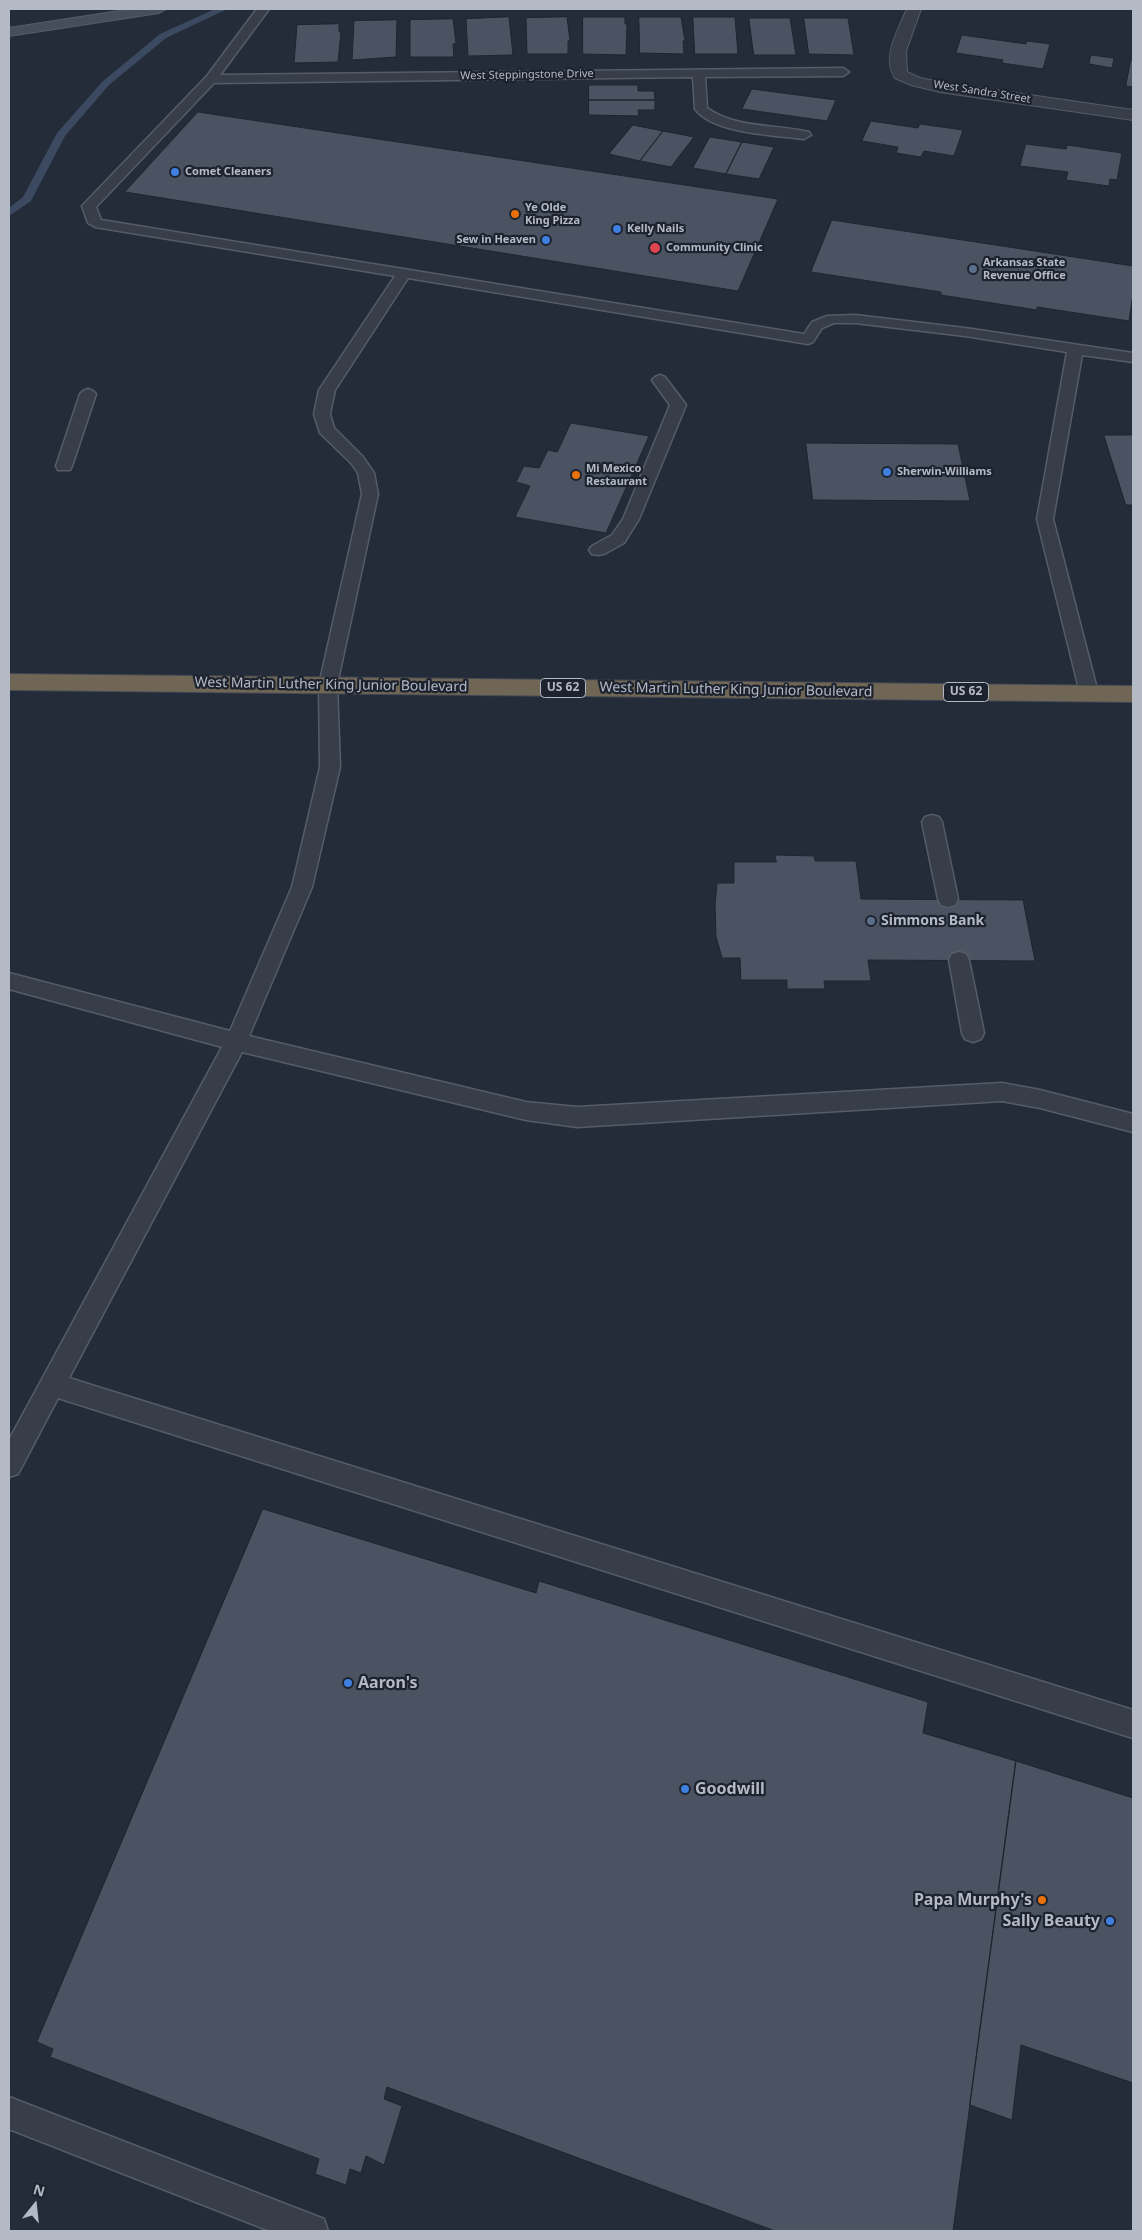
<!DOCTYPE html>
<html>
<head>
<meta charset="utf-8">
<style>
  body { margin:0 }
  #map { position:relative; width:1142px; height:2240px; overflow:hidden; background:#242c39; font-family:"Noto Sans",sans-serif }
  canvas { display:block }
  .frame { position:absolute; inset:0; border:10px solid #b3b9c5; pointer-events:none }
  .north { position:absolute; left:10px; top:2180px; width:50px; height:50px; -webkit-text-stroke:4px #1d232e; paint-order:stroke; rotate:16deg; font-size:14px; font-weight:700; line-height:20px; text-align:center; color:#b3b9c5 }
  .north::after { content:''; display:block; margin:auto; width:18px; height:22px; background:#b3b9c5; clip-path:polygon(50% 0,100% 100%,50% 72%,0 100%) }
</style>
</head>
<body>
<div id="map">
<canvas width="1142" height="2240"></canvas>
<div class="frame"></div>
<div class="north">N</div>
</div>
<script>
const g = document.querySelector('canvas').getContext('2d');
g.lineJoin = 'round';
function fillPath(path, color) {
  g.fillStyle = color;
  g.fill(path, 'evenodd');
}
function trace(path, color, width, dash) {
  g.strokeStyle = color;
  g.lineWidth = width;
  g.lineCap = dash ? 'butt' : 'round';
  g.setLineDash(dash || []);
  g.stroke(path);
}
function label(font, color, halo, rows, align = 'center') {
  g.font = font + ' "Noto Sans",sans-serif';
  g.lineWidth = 4.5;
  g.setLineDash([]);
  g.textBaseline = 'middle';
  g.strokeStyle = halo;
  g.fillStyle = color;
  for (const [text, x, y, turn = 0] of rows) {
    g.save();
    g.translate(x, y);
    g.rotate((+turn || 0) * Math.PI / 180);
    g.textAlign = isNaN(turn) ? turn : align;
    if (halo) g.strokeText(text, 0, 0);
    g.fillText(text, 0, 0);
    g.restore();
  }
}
fillPath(new Path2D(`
  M215,9L225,10L166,38L109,85L65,136L31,201L9,216V208L23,197L57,133L103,81L160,34Z`), '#3b4961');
const building = new Path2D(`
  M509,17L513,55L468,56L466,19Z
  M567,17L570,41H568V54H527L526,18Z
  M583,17H625V24H627L626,55L583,54Z
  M639,17H681L685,41H683L684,54L640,53Z
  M693,17H735L738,54H695Z
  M749,18H790L796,55H754Z
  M804,18H848L854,55L809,54Z
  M453,19L456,44H453L454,57H410V20Z
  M397,20L396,57L352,60L354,21Z
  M339,24V32H341L338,62L294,63L297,25Z
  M962,35L1026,44L1027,41L1050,44L1043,69L1002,63L1003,60L956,53Z
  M1091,55L1114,58L1112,68L1089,64Z
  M1131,60H1133V87L1126,86Z
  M589,85H638V91H654L655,100H589Z
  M752,89L836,100L827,121L742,109Z
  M589,100H655V110H638L639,116L589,115Z
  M198,112L778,199L738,291L125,192Z
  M871,121L918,128L920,124L963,130L954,156L924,151L921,157L896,153L898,147L862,141Z
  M633,125L663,131L640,161L609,154Z
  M663,131L694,137L671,167L640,161Z
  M710,137L742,142L726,174L693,168Z
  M742,142L774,147L759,179L726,174Z
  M1026,144L1066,149L1067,145L1122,153L1117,180L1110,179L1109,186L1066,180L1068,172L1020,166Z
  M832,220L1133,266V294L1129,321L1037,307V310L941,295V292L811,272Z
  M571,423L649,436L606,533L515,517L530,486L516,482L524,466L539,468L548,450L557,452Z
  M1104,435H1133V505H1126Z
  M806,443L958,444L970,501L813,500Z
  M775,855L814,856L815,861H856L861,899L1023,900L1035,961L868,960L871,981H824L825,989H787V980H741L740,958H722L716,936L715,905L717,883H734V862H776Z
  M263,1509L536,1593L539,1581L928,1702L923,1733L1016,1761L953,2231H775L387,2087L384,2099L402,2106L384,2165L366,2156L361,2173L350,2169L346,2185L315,2174L319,2159L50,2057L53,2049L37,2042Z
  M1016,1761L1133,1798V2083L1021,2045L1012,2120L970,2105Z`);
fillPath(building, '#4b5363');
trace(building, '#1f2530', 1);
const lane = new Path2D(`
  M257,9H269L220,75L843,68L849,72L843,76L705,77L707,108C737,129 775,124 809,132L811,135L804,139C775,135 714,134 695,109L693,77L214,83L96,207L101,220L804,334L812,322L827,316L855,315L965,328L1133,353V362L1082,355L1053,519L1098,693L1096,698L1089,699L1082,698L1080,693L1037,519L1067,352L965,336L855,323H834L822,328L813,342L808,344L408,278L335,390L330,414L334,428L363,457L374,473L378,494L337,685L340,767L312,887L249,1036L526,1102L577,1107L1002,1083L1040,1090L1133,1114V1132L1040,1108L1002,1101L577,1127L526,1120L242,1052L69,1378L1133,1710V1738L58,1398L18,1474L9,1477V1440L222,1047L9,989V973L230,1031L292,887L320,767L319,685L362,494L358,473L351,463L320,433L314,414L319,390L395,276L95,227L88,223L82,206L207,76Z
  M660,375L665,377L686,405L639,519L624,543L604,554L598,555L592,554L589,550L592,546L612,535L623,519L670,405L652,380L655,377Z
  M88,389L93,391L96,394L72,466L70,470H58L56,466L80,394L83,391Z
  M932,815L939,817L942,822L958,899L955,905L948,907L941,905L938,899L922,822L925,817Z
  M959,952L966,954L969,960L984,1033L981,1039L973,1042L965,1039L962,1033L949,960L952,954Z
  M9,2097L324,2219L328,2231H270L9,2129Z`);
const street = new Path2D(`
  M907,9H921L906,51L907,72L920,78L940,82L1133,110V120L940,92L911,85L895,78C881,58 899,28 907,9Z`);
const secondary = new Path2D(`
  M132,9H166L159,13L9,36V28Z`);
const highway = new Path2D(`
  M9,674L1133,686V702L9,690Z`);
trace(lane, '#565c67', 3);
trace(street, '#565c67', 2);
trace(secondary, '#565c67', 2);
trace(highway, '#434954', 2);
fillPath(lane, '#383e49');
fillPath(street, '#383e49');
fillPath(secondary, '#464e5c');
fillPath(highway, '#6f6656');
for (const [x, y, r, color] of [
  [175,172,5,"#3f7fe0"],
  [515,214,5,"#e8710a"],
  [617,229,5,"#3f7fe0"],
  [546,240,5,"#3f7fe0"],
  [655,248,6,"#e0444e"],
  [973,269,5,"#5c6f8a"],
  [887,472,5,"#3f7fe0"],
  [576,475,5,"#e8710a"],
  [871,921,5,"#5c6f8a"],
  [348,1683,5,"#3f7fe0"],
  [685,1789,5,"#3f7fe0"],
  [1042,1900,5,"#e8710a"],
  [1110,1921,5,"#3f7fe0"]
]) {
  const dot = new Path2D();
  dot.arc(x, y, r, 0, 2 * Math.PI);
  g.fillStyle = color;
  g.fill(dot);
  trace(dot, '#1d232e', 2);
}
label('11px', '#b3b9c5', '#1d232e', [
  ["West Steppingstone Drive",527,75,-1],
  ["West Sandra Street",982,92,9]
]);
label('bold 11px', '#b3b9c5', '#1d232e', [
  ["Comet Cleaners",185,172],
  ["Ye Olde",525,208],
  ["King Pizza",525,221],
  ["Kelly Nails",627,229],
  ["Sew in Heaven",536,240,"right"],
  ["Community Clinic",666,248],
  ["Arkansas State",983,263],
  ["Revenue Office",983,276],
  ["Mi Mexico",586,469],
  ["Restaurant",586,482],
  ["Sherwin-Williams",897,472]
], 'left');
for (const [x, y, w] of [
  [563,688,45],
  [966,692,45]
]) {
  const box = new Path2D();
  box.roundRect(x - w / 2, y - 9.5, w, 19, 4);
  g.fillStyle = '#1d232e';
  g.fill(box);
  trace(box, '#b3b9c5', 1);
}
label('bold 12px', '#b3b9c5', null, [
  ["US 62",563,688],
  ["US 62",966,692]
]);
label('14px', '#b3b9c5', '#1d232e', [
  ["West Martin Luther King Junior Boulevard",331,685,1],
  ["West Martin Luther King Junior Boulevard",736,690,1]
]);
label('bold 14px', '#b3b9c5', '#1d232e', [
  ["Simmons Bank",881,921]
], 'left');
label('bold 16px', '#b3b9c5', '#1d232e', [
  ["Aaron's",358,1683],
  ["Goodwill",695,1789],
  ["Papa Murphy's",1032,1900,"right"],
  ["Sally Beauty",1100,1921,"right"]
], 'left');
</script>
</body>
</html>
